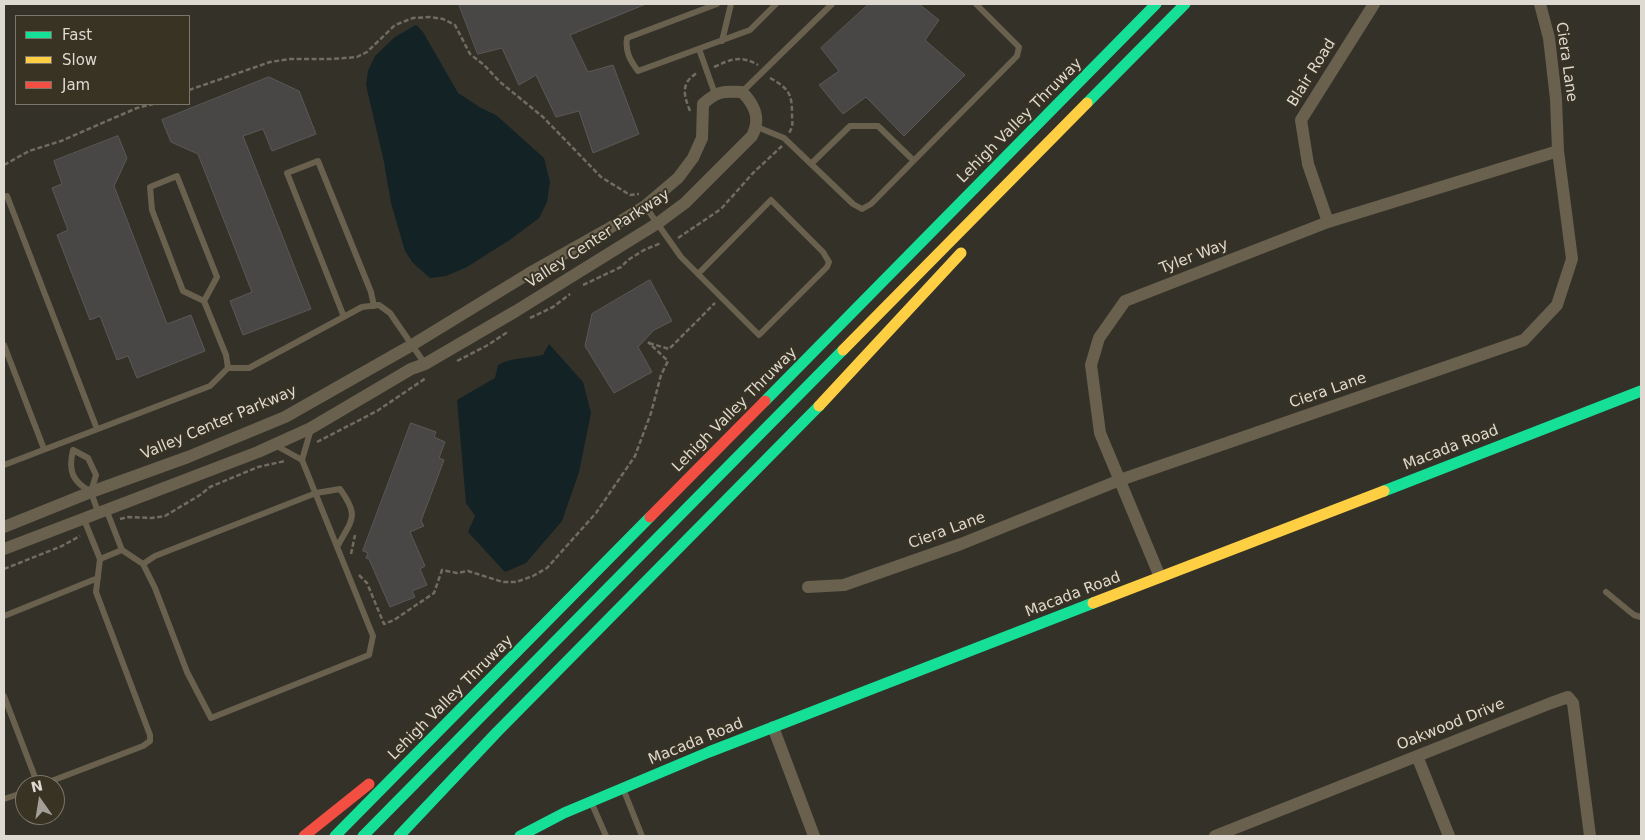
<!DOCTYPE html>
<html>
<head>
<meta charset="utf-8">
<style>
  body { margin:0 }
  #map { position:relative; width:1645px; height:840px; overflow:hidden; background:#343129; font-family:"DejaVu Sans",sans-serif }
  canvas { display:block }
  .frame { position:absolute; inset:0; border:5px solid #dedad1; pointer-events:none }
  .legend { position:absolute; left:15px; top:15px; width:175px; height:90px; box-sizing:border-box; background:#393324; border:1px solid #7b7669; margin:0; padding:6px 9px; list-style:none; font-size:15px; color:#dedad1 }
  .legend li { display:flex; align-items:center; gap:10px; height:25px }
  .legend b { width:25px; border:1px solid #7b7669 }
  .north { position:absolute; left:15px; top:775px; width:50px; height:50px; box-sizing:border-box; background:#393324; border:1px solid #7b7669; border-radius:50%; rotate:347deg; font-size:14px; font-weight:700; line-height:20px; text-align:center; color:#dedad1 }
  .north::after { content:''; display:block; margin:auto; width:18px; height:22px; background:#a29f96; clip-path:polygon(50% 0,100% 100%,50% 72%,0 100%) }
</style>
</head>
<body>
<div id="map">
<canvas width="1645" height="840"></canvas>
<div class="frame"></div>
<ul class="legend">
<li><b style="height:6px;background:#16e098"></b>Fast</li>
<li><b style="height:6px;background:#ffcf43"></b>Slow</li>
<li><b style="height:6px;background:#f24e42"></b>Jam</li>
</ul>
<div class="north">N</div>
</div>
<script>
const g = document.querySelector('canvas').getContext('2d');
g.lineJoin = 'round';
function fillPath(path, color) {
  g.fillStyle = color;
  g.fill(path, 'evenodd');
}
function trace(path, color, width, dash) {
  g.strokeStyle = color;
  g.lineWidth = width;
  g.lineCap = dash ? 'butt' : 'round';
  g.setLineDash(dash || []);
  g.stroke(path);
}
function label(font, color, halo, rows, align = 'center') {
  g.font = font + ' "DejaVu Sans",sans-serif';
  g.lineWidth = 4;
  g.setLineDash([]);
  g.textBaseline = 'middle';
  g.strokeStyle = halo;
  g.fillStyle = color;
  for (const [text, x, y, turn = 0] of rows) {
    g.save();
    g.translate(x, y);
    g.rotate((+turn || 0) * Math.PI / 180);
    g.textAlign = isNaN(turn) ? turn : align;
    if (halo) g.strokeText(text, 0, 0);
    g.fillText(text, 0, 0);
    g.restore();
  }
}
fillPath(new Path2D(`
  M416,25L423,32L458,93L481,108L496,115L544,158L550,182L547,202L539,218L511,239L467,267L446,276L430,278L413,263L405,251L391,203L384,162L366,85L368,71L375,56L395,37Z
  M549,344L583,382L591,413L579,472L562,521L526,563L505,572L468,532L475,516L466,503L457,400L495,378L498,365C509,358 529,358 543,355Z`), '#122225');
const building = new Path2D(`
  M459,4H646L570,35L588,72L613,65L639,134L593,153L579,111L556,117L536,75L519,85L502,48L478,54Z
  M869,4H919L939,20L925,40L965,75L904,136L866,97L843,114L819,85L839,71L821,48Z
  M269,77L299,91L316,134L272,151L263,129L243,136L311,309L243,335L230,301L252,292L198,154L171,142L162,120Z
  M118,136L127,158L114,186L167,324L191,315L205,351L137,378L128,356L117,360L100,316L90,320L57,235L68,230L52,188L62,184L54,161Z
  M650,280L672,321L654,330L638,347L652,372L614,393L585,346L592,314Z
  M411,423L436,432L434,437L445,442L439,458L444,460L421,521L424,526L410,532L425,566L420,569L427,585L412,591L415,597L390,607L369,559L366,558L368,553L363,551Z`);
fillPath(building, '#494746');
trace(building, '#5b5957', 1);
trace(new Path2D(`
  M714,67C731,59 741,55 758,65
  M770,78C788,88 792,93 792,113C792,122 794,125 789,133
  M189,90L270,62L290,59H332L357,57L367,52L395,25L413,18L430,17L443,19L455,25L470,54L484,65L500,82L543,117L601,177L630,195L639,194
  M690,111C684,96 680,83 697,73
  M4,165L29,151L61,141L137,108L153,104
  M678,238L721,209L753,173L782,146
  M583,285L621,267L628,260L644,250L661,243
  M530,318L553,307L570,294
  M649,343L669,349L715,303
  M457,361L488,345L509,331
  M317,442L377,411L426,378
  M120,519L128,517L152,518L165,516L200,495L210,487L258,467L285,461
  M351,554L355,535
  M4,569L62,546L80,536
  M359,575L367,583L384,624L394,620L434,593L442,570L457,573L468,571L503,582H516L533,576L547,568L596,513L635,456L651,413L661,375L668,361L648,342`), '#716c5f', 2.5, [5, 2.5]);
trace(new Path2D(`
  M717,4L627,38C625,52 630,60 638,71L750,30L776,4
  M722,41L731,4
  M699,49L715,94
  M742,92L832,4
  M757,127L784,138L853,204L862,209L871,204L1017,56L1019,47L976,4
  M812,163L850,126H878L913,160
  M4,197L7,196L97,429
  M645,206L681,257L759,335L827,267L829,262L823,252L771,200L698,274
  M204,301L183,291L152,210L150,187L177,176L217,277L204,301L226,355L228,368
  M344,317L287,173L318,161L371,292L374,306
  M4,345L44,449
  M275,445L302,460
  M4,465L210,386L228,368H249L362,307L379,305L390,313L425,364
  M91,492C72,481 68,471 73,450L88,458L96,475L91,492L98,512
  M106,509L122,550L143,564L155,588L187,672L211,718L369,655L373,636L302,460L311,429
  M83,517L100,559
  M143,564L155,556L316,493L340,489C360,517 352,519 337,547
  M1606,592L1634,615L1641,617
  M4,616L98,578
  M4,696L38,785
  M41,785L143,746L150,741V735L96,592L100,559L122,550
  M624,791L642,836
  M4,799L25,792
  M592,804L606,836`), '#69614e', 6);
trace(new Path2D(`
  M1328,222L1308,164L1301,120L1374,4
  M4,527L91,492L188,457L285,417L412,345L528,274L608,229L645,206L678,178L693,158L702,138L703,104C717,91 723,91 742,92C755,105 761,119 752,136L685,203L658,223L516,311L425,364L411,369L311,428L258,452L4,549
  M1160,577L1100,433L1091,365L1099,338L1125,301L1328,222L1558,151
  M808,587L844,585L961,544L1120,480L1524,340L1557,305L1572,259L1558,151L1556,99L1549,38L1540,4
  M773,727L814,836
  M1417,756L1449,836
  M1215,836L1551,703L1568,697L1573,703L1590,836`), '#69614e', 12);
trace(new Path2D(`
  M1087,103L1185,4
  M765,401L1156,4
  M1384,491L1641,391
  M335,836L650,517
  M363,836L843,350
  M399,836L497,732L819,406
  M520,836L564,813L709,752L1093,603`), '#16e098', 11);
trace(new Path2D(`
  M843,350L1087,103
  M819,406L961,253
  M1093,603L1384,491`), '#ffcf43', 11);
trace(new Path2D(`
  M650,517L765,401
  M304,836L369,784`), '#f24e42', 11);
label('15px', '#dedad1', '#393324', [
  ["Ciera Lane",1566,62,82],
  ["Blair Road",1312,73,-58],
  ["Lehigh Valley Thruway",1020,121,-45],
  ["Valley Center Parkway",598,239,-33],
  ["Tyler Way",1194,257,-21],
  ["Ciera Lane",1328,391,-19],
  ["Lehigh Valley Thruway",735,410,-45],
  ["Valley Center Parkway",219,423,-23],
  ["Macada Road",1451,448,-21],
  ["Ciera Lane",947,531,-20],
  ["Macada Road",1073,595,-21],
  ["Lehigh Valley Thruway",451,698,-45],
  ["Oakwood Drive",1451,725,-22],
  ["Macada Road",696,742,-22]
]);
</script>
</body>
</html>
